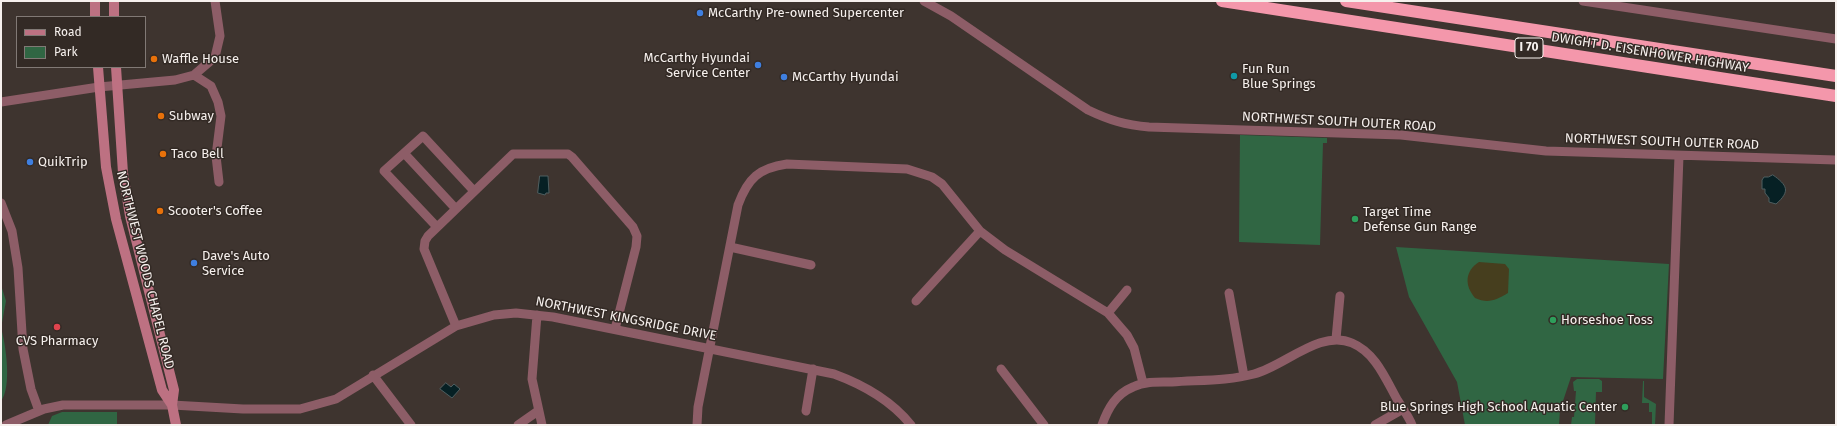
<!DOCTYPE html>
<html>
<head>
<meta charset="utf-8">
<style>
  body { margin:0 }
  #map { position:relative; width:1837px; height:426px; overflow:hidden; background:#3e342f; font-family:"Fira Sans",sans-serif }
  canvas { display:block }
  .frame { position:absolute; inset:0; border:2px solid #f6f0ed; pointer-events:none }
  .legend { position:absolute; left:16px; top:16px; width:130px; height:52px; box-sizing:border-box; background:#332a25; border:1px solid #817975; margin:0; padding:5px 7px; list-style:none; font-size:12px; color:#f6f0ed }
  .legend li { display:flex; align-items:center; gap:8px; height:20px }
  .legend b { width:20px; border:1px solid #817975 }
</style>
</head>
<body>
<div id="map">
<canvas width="1837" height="426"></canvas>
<div class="frame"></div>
<ul class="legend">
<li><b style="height:5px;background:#bd7182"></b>Road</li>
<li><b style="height:11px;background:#306643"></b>Park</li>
</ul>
</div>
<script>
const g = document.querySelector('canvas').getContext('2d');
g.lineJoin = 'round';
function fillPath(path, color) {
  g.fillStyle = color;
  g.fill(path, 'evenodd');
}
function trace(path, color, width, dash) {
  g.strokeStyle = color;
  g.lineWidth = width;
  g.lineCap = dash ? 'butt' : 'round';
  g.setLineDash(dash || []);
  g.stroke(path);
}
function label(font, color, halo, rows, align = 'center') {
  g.font = font + ' "Fira Sans",sans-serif';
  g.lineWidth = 3;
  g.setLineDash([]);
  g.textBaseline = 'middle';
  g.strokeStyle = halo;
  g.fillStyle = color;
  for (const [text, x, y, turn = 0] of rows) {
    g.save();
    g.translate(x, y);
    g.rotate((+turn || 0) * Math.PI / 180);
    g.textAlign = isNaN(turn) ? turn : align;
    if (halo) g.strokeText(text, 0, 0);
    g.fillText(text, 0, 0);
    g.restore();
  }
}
fillPath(new Path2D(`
  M1240,135L1327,138V143H1323L1320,245L1239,242Z
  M1396,247L1669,264L1663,379L1571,377L1560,410L1559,425H1465L1457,382L1409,297Z
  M1,285L6,301L1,328Z
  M1,328C6,345 12,387 1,401Z
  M1577,379H1599L1602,381V392H1596L1595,424L1593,425H1571L1572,417H1574L1576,391H1574L1573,382Z
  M1643,381H1644V397L1656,404L1655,425H1652V412H1649V403H1642Z
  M62,412H117V425H48L52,416Z`), '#306643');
fillPath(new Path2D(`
  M1479,262L1505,264L1509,269L1508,293C1496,300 1488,304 1475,298C1464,285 1465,271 1479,262Z`), '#463e1e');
const water = new Path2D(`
  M1773,175C1787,185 1791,191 1776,204L1769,202V198L1765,193V189H1762V180L1764,177H1768Z
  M540,176H548L549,193H546L545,195L538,193Z
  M446,383L451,387L454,384L460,389L452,398L440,389Z`);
fillPath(water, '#062024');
trace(water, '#4e5e60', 1);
trace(new Path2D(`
  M924,1L951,16L1088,110C1109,120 1125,125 1149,127L1401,135L1546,151L1836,160
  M1583,1L1836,39
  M194,75L211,86L218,102L221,116L216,156L219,182
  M1,102L99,87L175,80L194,75L215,57L220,36L215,1
  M404,153L456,209
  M1,203L12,231L18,268L23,349L31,389L39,411
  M437,227L384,171L423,136L474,191
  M730,247L811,265
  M1229,293L1244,376
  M916,301L980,231
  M1108,313L1127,290
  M537,315L532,379L542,425
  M456,326L424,249L425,241L428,236L513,154H568L572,157L633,227L637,236L636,247L615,329
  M1336,339L1340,296
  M1001,369L1044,425
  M373,375L411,425
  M806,411L813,369
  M6,425L44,409L63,405H172L243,409H300L336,399L456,326L494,315L516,313L553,317L834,374C864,385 891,400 911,425
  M518,425L538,411
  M697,425L698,407L738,205C748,178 759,168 787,164L907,169L932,177L942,184L980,231L1005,250L1108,313L1127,335L1134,348L1143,383
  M1102,425C1108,408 1116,394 1133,387C1145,381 1159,382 1172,382C1199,380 1228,381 1254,374C1285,366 1320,329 1352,343C1376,353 1386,380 1398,401C1403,409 1409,417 1412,425
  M1375,425L1403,409
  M1669,425L1679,156`), '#8d5d67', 9);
trace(new Path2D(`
  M95,1V17
  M114,1V17
  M98,67L106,167L116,219L162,390L172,405
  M116,67L123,173L130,216L174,390L172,405L176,425`), '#bd7182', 10);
trace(new Path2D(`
  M1222,1L1836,96
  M1346,1L1836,76`), '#f497ab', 12);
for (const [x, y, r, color] of [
  [700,13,4,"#3f7fe0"],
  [154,59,4,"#e8710a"],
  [758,65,4,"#3f7fe0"],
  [1234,76,4,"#0f9aa8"],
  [784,77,4,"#3f7fe0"],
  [161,116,4,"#e8710a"],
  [163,154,4,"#e8710a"],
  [30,162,4,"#3f7fe0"],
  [160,211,4,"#e8710a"],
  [1355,219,4,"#2e9e5b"],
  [194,263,4,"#3f7fe0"],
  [1553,320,4,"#2e9e5b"],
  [57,327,4,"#e0444e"],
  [1625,407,4,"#2e9e5b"]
]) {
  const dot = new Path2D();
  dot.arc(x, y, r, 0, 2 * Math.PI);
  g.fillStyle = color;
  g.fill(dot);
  trace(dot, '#332a25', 1.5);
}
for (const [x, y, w] of [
  [1529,48,28]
]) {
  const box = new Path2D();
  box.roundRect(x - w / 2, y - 10, w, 20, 3);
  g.fillStyle = '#332a25';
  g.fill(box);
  trace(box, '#f6f0ed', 1);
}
label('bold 12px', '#f6f0ed', null, [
  ["I 70",1529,48]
]);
label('13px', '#f6f0ed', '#332a25', [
  ["McCarthy Pre-owned Supercenter",708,13],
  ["McCarthy Hyundai",750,58,"right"],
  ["Service Center",750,73,"right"],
  ["Waffle House",162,59],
  ["Fun Run",1242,69],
  ["Blue Springs",1242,84],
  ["McCarthy Hyundai",792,77],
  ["Subway",169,116],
  ["Taco Bell",171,154],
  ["QuikTrip",38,162],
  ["Scooter's Coffee",168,211],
  ["Target Time",1363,212],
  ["Defense Gun Range",1363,227],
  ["Dave's Auto",202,256],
  ["Service",202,271],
  ["Horseshoe Toss",1561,320],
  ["CVS Pharmacy",57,341,"center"],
  ["Blue Springs High School Aquatic Center",1617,407,"right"]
], 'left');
label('13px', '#f6f0ed', '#332a25', [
  ["DWIGHT D. EISENHOWER HIGHWAY",1650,53,9],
  ["NORTHWEST SOUTH OUTER ROAD",1339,122,3],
  ["NORTHWEST SOUTH OUTER ROAD",1662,142,2],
  ["NORTHWEST WOODS CHAPEL ROAD",145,270,76],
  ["NORTHWEST KINGSRIDGE DRIVE",626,319,11]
]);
</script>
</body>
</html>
